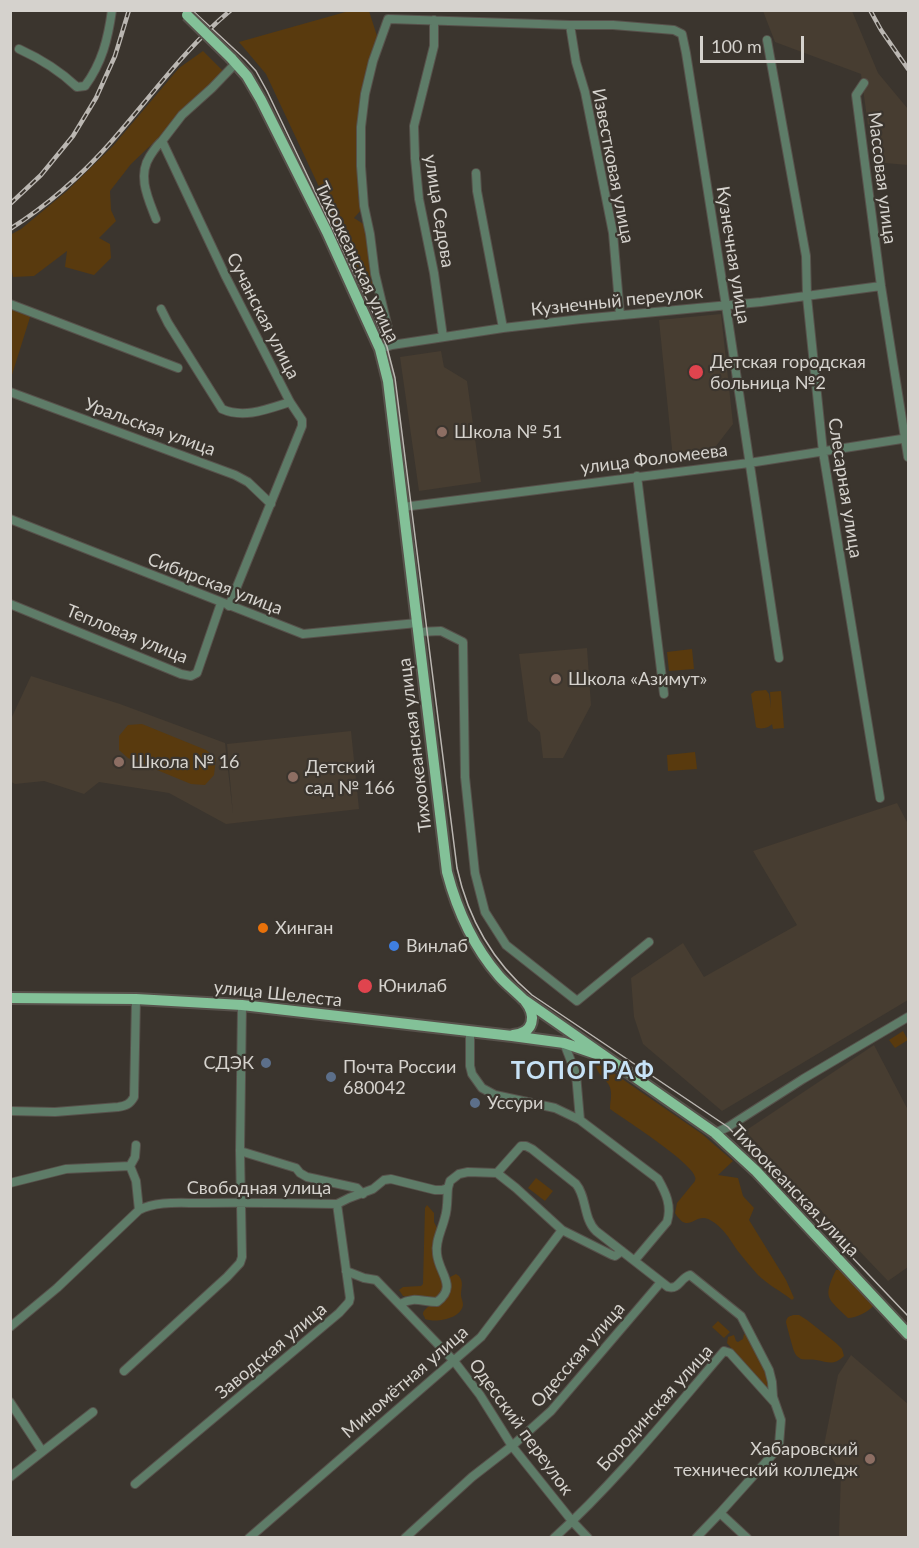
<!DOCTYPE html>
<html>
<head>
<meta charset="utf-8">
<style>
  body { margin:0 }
  #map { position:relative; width:919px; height:1548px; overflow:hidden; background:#3b352e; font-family:Lato,sans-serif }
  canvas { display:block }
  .frame { position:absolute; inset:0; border:12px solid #d5d2cd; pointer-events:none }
  .scale { position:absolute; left:700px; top:36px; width:104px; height:27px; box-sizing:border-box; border:3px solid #d5d2cd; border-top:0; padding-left:8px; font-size:18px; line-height:21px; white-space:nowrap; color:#d5d2cd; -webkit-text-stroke:4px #3b352e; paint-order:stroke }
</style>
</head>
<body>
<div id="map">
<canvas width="919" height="1548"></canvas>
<div class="frame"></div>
<div class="scale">100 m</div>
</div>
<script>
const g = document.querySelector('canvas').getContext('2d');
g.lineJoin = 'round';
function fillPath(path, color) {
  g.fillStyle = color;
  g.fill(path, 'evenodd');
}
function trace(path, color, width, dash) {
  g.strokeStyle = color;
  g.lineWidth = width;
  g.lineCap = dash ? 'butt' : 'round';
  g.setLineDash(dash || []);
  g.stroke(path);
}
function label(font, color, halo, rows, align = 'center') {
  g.font = font + ' Lato,sans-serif';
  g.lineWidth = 4.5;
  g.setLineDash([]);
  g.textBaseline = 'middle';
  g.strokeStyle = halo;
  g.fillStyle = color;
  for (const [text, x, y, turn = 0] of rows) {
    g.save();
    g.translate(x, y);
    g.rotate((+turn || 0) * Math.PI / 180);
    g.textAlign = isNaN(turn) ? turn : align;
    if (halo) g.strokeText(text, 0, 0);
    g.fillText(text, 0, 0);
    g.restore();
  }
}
fillPath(new Path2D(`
  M763,11H852L878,73L908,109V165L873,162L861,74L775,42Z
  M721,314L733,424L709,455L673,459L659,320Z
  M441,351L444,367L467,381L481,482L419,491L400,357Z
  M587,648L591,705L563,758H543L540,732L528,721L519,654Z
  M31,676L120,704L225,743L233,814L227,744L351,731L359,809L226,824L169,793L99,782L84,794L44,781L15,784L11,782V719Z
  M897,803L908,824V1000L722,1111L643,1044L634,1017L631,978L683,943L704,977L797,925L753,851Z
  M874,1045L908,1110V1267L888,1281L745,1131Z
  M851,1355L908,1404V1537H839L841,1472L824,1445L838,1375Z`), '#473d31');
fillPath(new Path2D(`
  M349,11H369L377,36L362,92L360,187L358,197L362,209L354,218L365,225L374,276V290L367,289L266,74L239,42Z
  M203,51L226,74L131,164L110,191L111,210L116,221L99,238L110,244L111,258L94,275L65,267L67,251L34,276L13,277L11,266L10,235L21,229L67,191L113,146L179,68Z
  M11,308L31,314L11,378Z
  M692,649L694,669L669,671L667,652Z
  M766,690L769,694L771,708L770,692L781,691L784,728L773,729L772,724C769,728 760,730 756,727L751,694L755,691Z
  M142,724L206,750L216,758L214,775L205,785L191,784L128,758L119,750V736L128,725Z
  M695,752L697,769L668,771L667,755Z
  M903,1031L908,1040L895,1048L889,1040Z
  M599,1063L702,1134L733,1161L718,1175L738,1178L743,1196L754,1208L749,1220L786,1280L794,1298L792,1300C781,1291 768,1285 758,1275C751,1267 744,1259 737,1250C729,1238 723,1227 710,1220C695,1211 689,1236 675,1213L677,1203L695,1181C695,1180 696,1178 695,1177C693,1163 624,1119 610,1109C610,1101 613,1093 609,1085C604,1077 596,1073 596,1064Z
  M536,1178L553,1191L545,1201L528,1188Z
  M427,1205L434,1213V1222L439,1232L438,1243L444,1280L443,1292L436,1299L430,1300L403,1296L399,1290L403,1287L421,1286L423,1284L425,1208Z
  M836,1270H841L873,1303V1306C868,1312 856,1318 848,1318C828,1298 822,1299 836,1270Z
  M456,1274L459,1276C464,1283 461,1287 461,1295C461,1298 463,1301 463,1305C461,1319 436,1323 425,1319C425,1317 423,1315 423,1314C423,1307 442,1299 448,1295L450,1288V1277Z
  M793,1315H799L807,1320L836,1343L842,1349L844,1356C833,1366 829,1362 816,1360C811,1359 806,1360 801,1359C797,1356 796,1356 794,1351C793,1349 786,1323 786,1322C787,1316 789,1317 793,1315Z
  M718,1321L730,1332L724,1338L712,1327Z
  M744,1334L747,1335C755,1350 771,1370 769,1388L765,1389L727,1343L728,1337L734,1335L736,1341L738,1342L743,1339Z`), '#593a0e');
const minor = new Path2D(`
  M434,20V46L414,126L415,158L419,199L434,273L443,337
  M570,25L576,62L585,92L613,233L620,315
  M767,40L806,256L807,297L823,452L880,798
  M19,49C41,59 59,70 77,87L85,86C102,63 108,39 112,10
  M864,83L856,95L881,286L908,457
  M476,173L477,191L503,328
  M156,219C148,198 137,176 150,156C154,150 157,145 162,141
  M10,304L178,368
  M161,309L168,323L222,409C244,419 268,409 290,402
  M392,345L375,274L370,234L364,206L361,166V127L365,94L373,61L388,19L570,25H613L674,30L682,34L686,53L726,306L779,658
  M380,349L392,345L503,328L581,319L761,302L881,286
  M10,392L235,475L248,482L271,504
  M637,476L664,694
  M403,507L749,463L908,438
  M10,519L303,634L417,623
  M10,604L181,674L191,676L197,673L221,603
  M229,606L302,426V420L290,402L226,277L162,141L182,115L212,88L236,63
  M418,632L441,631L463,642L465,777L475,873L485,912L506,945L577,1001L649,942
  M470,1031V1066L472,1074L482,1088L495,1095L555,1108L580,1120L658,1179C666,1193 672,1206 667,1222L635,1260
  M564,1043L576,1074L580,1120
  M10,1111L55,1112L118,1107C126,1106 130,1104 134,1097L136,999
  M715,1133L728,1127L803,1079L908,1017
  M136,1145L135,1157L130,1166L136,1181L139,1210
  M240,1151L296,1168L300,1173L307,1177L357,1188L363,1194
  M497,1173L521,1146H526L532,1149L576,1184C587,1197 583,1218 596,1231L668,1287C679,1290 680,1278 690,1275L741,1316L769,1370L772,1382L773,1397L781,1420L779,1445L773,1454L720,1513L696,1538
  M10,1183L66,1169L130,1166
  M346,1271L364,1278L376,1280L454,1361L480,1395L512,1446L572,1521L588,1538
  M400,1304C414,1296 422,1302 437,1302C458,1286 439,1274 437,1254C435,1241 442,1230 445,1217C448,1208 447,1197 448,1188
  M10,1327L57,1288L139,1210C156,1201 179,1203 198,1203C245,1202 291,1203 337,1204L349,1198L373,1189L384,1180L391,1179L435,1190H442L448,1188L450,1181L459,1174L468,1172L497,1173L516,1188L562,1230L612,1255L615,1256L622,1251
  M124,1371L227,1277L240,1263L242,1257L240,1151L242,1005
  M10,1402L42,1451
  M10,1477L93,1412
  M135,1484L339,1313L349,1302L350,1298L337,1204
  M720,1513L747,1538
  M249,1538L481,1337L562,1230
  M405,1538L472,1477L512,1446L551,1411L661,1282
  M554,1538C616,1482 670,1414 724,1351L730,1353L775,1403`);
const major = new Path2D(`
  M231,58L247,76L261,100L327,232L380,349L388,381L447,872C457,910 473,946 499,976C506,984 515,991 523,999L715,1133L756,1171L908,1334
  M10,998L136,999L242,1005L512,1036L564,1043L599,1055
  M513,1035C534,1033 537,1016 525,1001`);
trace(minor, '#57514b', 10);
trace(major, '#57514b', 14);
trace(minor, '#5e7c68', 8);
trace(major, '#83c198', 10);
trace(new Path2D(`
  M192,10L246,60L256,71L267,91L375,317L387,347L395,378L457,868C468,918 493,962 532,995L728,1127L908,1316`), '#bbb7b2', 1.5);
const rail = new Path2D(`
  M870,10L881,30L908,69
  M10,204L41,175L73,136L96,98L115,56L129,10
  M10,229C48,205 81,176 111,142C150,98 185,48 231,10`);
trace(rail, '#bbb7b2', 4.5);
trace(rail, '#3b352e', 2, [7]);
const majorBridge = new Path2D(`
  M187,15L231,58`);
trace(majorBridge, '#57514b', 14, []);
trace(majorBridge, '#83c198', 10);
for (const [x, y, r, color] of [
  [696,372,8,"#e0444e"],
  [442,432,6,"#8d6e63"],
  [556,679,6,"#8d6e63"],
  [119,762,6,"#8d6e63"],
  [293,777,6,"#8d6e63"],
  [263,928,6,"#e8710a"],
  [394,946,6,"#3f7fe0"],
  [365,986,8,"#e0444e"],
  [266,1063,6,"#5c6f8a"],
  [331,1077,6,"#5c6f8a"],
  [475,1103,6,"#5c6f8a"],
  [870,1459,6,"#8d6e63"]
]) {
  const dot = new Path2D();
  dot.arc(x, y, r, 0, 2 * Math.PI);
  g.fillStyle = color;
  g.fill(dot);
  trace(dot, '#3b352e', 2);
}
label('18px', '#d5d2cd', '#3b352e', [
  ["Известковая улица",613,166,79],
  ["Массовая улица",882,178,83],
  ["улица Седова",439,211,81],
  ["Кузнечная улица",733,255,81],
  ["Тихоокеанская улица",357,262,65],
  ["Кузнечный переулок",617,301,-6],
  ["Сучанская улица",263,316,63],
  ["Уральская улица",150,427,20],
  ["улица Фоломеева",654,459,-7],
  ["Слесарная улица",845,488,81],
  ["Сибирская улица",215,584,21],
  ["Тепловая улица",127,634,22],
  ["Тихоокеанская улица",415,745,-97],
  ["улица Шелеста",278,994,6],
  ["Свободная улица",259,1188],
  ["Тихоокеанская улица",795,1191,46],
  ["Заводская улица",271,1351,-40],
  ["Одесская улица",578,1355,-49],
  ["Миномётная улица",405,1382,-41],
  ["Бородинская улица",655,1408,-48],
  ["Одесский переулок",521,1427,54]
]);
label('18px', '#d5d2cd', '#3b352e', [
  ["Детская городская",710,362],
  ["больница №2",710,383],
  ["Школа № 51",454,432],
  ["Школа «Азимут»",568,679],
  ["Школа № 16",131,762],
  ["Детский",305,767],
  ["сад № 166",305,788],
  ["Хинган",275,928],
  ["Винлаб",406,946],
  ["Юнилаб",378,986],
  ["СДЭК",254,1063,"right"],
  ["Почта России",343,1067],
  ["680042",343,1088],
  ["Уссури",487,1103],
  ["Хабаровский",858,1449,"right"],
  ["технический колледж",858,1470,"right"]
], 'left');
g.letterSpacing = '1.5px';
label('bold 24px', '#c7e2f6', '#3b352e', [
  ["ТОПОГРАФ",583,1071]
]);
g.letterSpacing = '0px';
</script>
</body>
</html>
